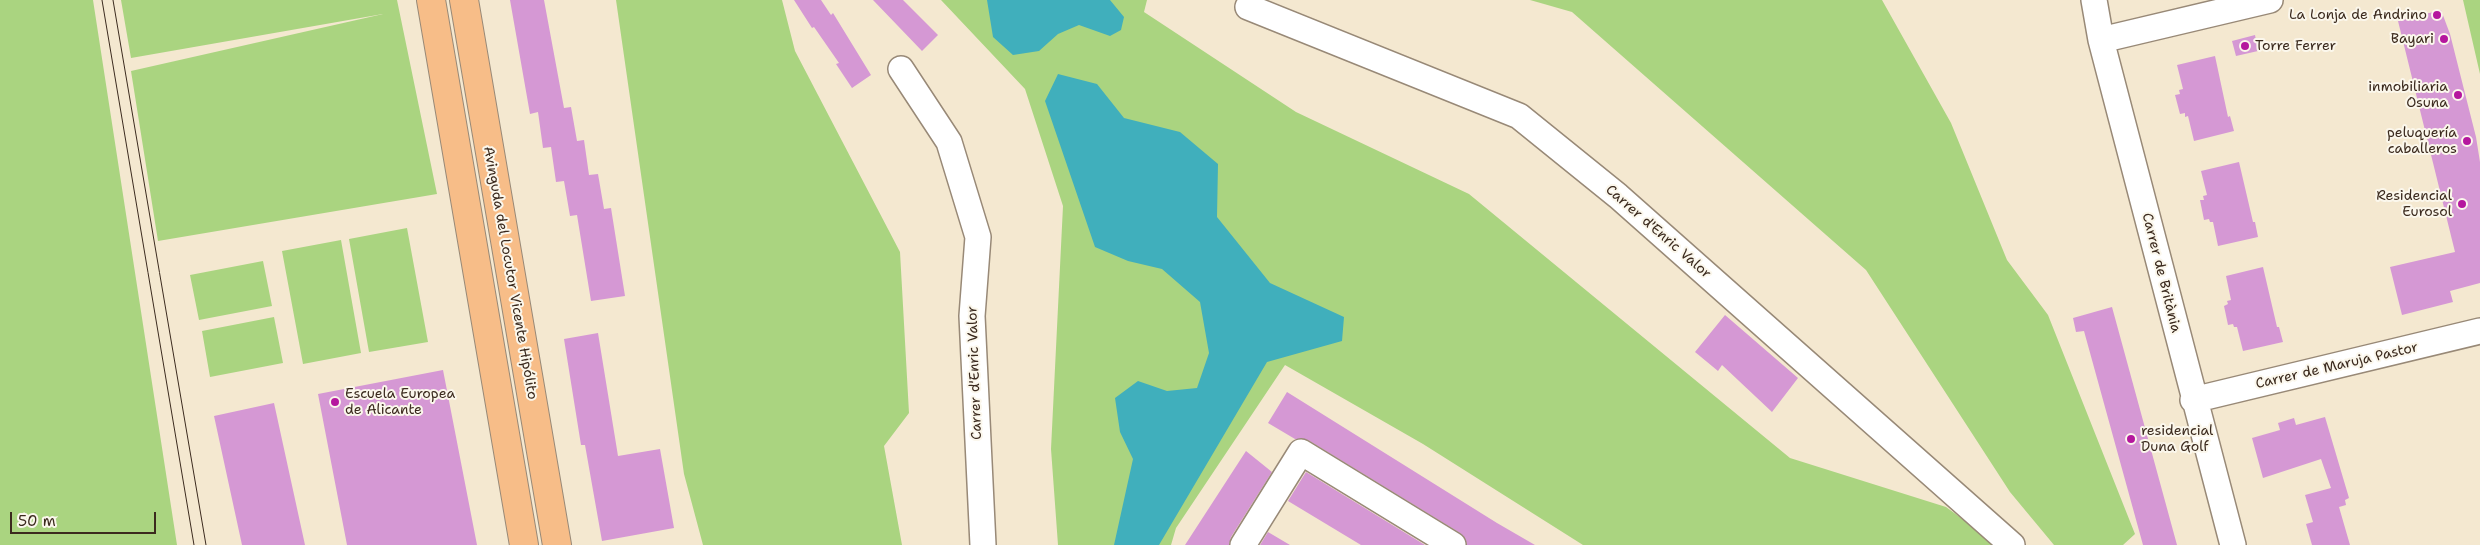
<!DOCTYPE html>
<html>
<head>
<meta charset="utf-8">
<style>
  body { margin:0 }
  #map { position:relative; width:2480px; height:545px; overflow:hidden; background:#f4e8d0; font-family:"Shantell Sans",sans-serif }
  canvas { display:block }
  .scale { position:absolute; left:10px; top:512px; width:146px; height:22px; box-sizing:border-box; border:2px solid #3b2a1e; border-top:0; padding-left:6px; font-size:15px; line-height:18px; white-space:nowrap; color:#3b2a1e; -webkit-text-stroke:4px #fbf7ec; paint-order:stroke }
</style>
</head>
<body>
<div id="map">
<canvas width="2480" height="545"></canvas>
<div class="scale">50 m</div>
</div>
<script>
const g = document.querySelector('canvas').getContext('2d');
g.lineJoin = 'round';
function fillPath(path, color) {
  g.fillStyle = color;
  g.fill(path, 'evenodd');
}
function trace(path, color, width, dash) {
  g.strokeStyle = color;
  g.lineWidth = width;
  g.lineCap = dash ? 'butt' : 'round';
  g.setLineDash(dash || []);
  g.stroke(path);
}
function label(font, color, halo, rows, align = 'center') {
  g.font = font + ' "Shantell Sans",sans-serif';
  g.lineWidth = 4;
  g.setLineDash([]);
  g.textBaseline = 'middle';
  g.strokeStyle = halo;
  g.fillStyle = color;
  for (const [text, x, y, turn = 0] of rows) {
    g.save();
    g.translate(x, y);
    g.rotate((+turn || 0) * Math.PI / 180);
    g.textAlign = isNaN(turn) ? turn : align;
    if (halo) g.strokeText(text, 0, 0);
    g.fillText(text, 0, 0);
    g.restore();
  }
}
fillPath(new Path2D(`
  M0,0H93L177,545H0Z
  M121,0H397L437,194L158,241L131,71L383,14L131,58Z
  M616,0H782L795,51L900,252L909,413L884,446L902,545H703L684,474Z
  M941,0H1147L1144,12L1296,112L1469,194L1790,458L1946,507L1998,545H1583L1423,444L1285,365L1176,528L1171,545H1058L1051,449L1063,206L1025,89Z
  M1530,0H1882L1951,123L2007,260L2048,315L2135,534L2123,545H2054L2010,492L1866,270L1572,12Z
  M2463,0H2480V74Z
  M407,228L428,342L369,352L349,239Z
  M341,240L361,353L303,364L282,251Z
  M263,261L272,306L199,320L190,275Z
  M274,317L283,363L210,377L202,331Z`), '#aad480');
fillPath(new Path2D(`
  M987,0H1110L1124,17L1121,30L1110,36L1079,25L1058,34L1039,51L1013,55L993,37Z
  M1058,74L1097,84L1124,118L1180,132L1218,164L1217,217L1270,283L1344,317L1342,341L1267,362L1159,545H1114L1133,459L1120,432L1115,398L1138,381L1167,391L1197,388L1209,353L1200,302L1162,269L1128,261L1095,247L1045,101Z`), '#40afbc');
fillPath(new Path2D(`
  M510,0H544L564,108L571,107L577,141L584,140L589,175L598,174L604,209L611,208L625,296L591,301L577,215L570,216L564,181L556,182L551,147L543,148L538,112L530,114Z
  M794,0H821L831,15L833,13L871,75L852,88L836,64L839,63L814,27L812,28Z
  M873,0H903L938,35L922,51Z
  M2441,10L2450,34L2476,137L2480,162V283L2450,291L2453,302L2402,315L2390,267L2455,252L2398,21Z
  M2255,35L2258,51L2236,56L2232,41Z
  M2215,56L2228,117L2230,116L2234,131L2194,141L2188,116L2185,117V113L2180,114L2175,95L2180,94L2179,90L2183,89L2177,65Z
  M2239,162L2253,222H2255L2258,237L2218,246L2213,222H2210L2209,219L2204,220L2200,200H2204L2203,196L2207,195L2201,171Z
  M2263,267L2277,327H2279L2283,342L2243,351L2237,327H2234L2233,324L2228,325L2224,306L2228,304L2227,301L2231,300L2226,276Z
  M2112,307L2177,545H2143L2084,331L2076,332L2073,318Z
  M1725,315L1798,378L1772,412L1722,365L1718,371L1695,352Z
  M598,333L618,456L660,449L674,528L602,541L585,445H581L564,339Z
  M443,370L477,545H347L318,394Z
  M1287,392L1497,523L1535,545H1467L1465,538L1460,533L1308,440L1295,439L1268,423Z
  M274,403L305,545H242L214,416Z
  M2325,417L2349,498L2345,500L2346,505L2339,507L2350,545H2312L2306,524L2313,522L2305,495L2331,488L2321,459L2263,478L2252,438L2280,430L2278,423L2294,418L2296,425Z
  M1246,451L1272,472L1231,537L1229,545H1185Z
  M1306,472L1425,545H1361L1288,501Z
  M1268,532L1290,545H1260Z`), '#d598d4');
const minor = new Path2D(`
  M2094,0L2101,40L2233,545
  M1248,7L1519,116L1618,196L2012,545
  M2101,40L2270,0
  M901,69L949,142L978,237L972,316L983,545
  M2193,400L2480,331
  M1243,545L1301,452L1453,545`);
const major = new Path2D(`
  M431,0L524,545
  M464,0L557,545`);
trace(minor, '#988977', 28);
trace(major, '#988977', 30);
trace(minor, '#fff', 25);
trace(major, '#f7bd88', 28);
trace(new Path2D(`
  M102,0L194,545
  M113,0L206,545`), '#3b2a1e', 1);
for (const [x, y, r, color] of [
  [2437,15,5,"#b5179e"],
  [2444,39,5,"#b5179e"],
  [2245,46,5,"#b5179e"],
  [2458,95,5,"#b5179e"],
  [2467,141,5,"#b5179e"],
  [2462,204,5,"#b5179e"],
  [335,402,5,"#b5179e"],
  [2131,439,5,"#b5179e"]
]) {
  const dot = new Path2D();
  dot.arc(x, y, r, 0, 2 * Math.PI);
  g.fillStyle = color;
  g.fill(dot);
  trace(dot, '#fbf7ec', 2);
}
label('14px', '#3b2a1e', '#fbf7ec', [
  ["La Lonja de Andrino",2427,15],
  ["Bayari",2434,39],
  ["Torre Ferrer",2255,46,"left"],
  ["inmobiliaria",2448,87],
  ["Osuna",2448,103],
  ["peluquería",2457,133],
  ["caballeros",2457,149],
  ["Residencial",2452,196],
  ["Eurosol",2452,212],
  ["Escuela Europea",345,394,"left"],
  ["de Alicante",345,410,"left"],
  ["residencial",2141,431,"left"],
  ["Duna Golf",2141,447,"left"]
], 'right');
label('14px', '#3b2a1e', '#fbf7ec', [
  ["Carrer d'Enric Valor",1658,232,41],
  ["Avinguda del Locutor Vicente Hipólito",510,273,80],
  ["Carrer de Britània",2161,273,76],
  ["Carrer de Maruja Pastor",2337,366,-13],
  ["Carrer d'Enric Valor",975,373,-92]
]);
</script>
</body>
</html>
